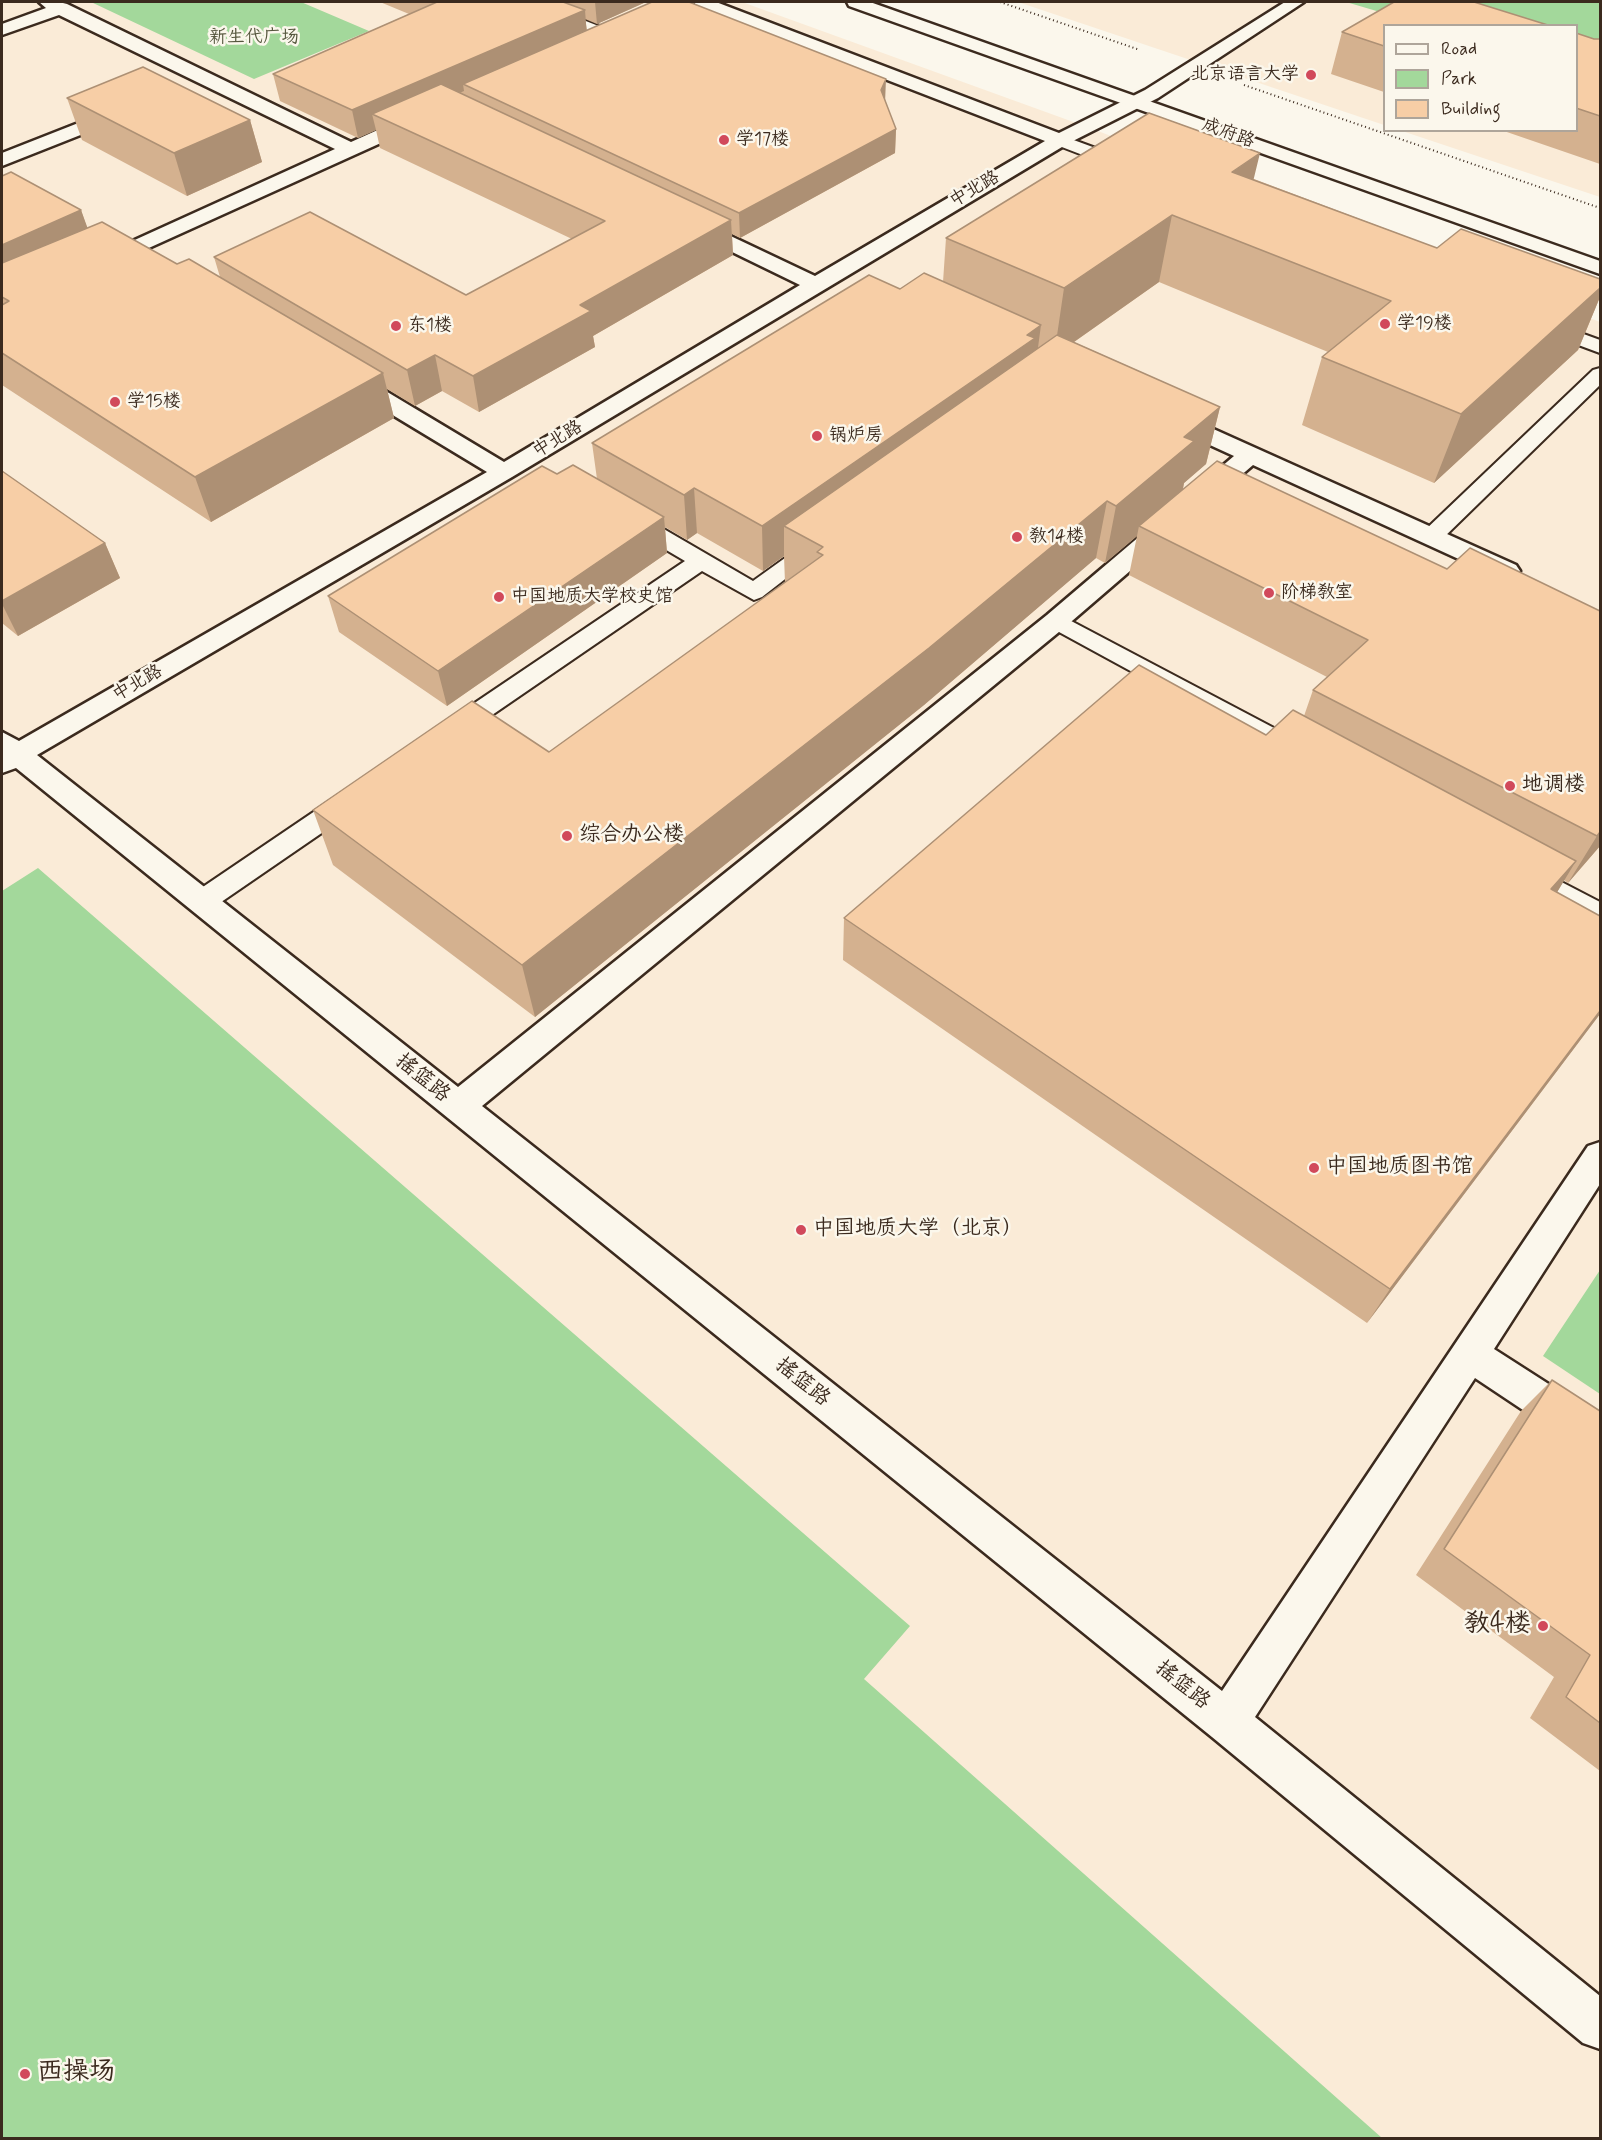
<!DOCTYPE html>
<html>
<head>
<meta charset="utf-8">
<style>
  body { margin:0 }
  #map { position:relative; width:1602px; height:2140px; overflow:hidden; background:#fbf7ec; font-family:Mynerve,sans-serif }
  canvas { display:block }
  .frame { position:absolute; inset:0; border:3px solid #3b2a1e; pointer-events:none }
  .legend { position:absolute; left:1383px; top:24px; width:195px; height:108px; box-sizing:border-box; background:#fbf7ec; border:2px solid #aea59a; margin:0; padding:8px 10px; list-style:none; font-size:18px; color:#3b2a1e }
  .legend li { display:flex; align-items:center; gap:12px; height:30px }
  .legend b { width:30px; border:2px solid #aea59a }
</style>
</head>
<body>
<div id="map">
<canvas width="1602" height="2140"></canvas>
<div class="frame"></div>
<ul class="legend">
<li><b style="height:8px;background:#fbf7ec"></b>Road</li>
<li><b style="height:16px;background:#a3d89b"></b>Park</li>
<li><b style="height:16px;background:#f7cea6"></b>Building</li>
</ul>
</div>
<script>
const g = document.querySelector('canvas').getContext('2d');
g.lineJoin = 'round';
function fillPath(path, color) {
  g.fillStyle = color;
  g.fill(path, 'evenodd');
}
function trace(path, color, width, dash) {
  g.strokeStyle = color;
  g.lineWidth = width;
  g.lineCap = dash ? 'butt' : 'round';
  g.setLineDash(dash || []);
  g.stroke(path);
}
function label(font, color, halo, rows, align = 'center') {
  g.font = font + ' Mynerve,"LXGW WenKai TC",sans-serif';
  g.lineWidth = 5;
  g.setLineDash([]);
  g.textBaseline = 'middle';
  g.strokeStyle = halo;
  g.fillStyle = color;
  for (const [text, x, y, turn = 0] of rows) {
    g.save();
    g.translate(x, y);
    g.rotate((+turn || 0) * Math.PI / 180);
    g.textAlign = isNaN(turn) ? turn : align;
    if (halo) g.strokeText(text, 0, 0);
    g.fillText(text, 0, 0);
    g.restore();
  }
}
fillPath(new Path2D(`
  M2,2H742L1090,128L1600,322V2138H2Z
  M1018,2H1600V197L1402,131L1576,130V26H1384V125Z`), '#faebd7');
fillPath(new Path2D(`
  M91,2H301L369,31L254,79Z
  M1346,2H1597L1600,3V77L1577,75L1576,26L1424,25Z
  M38,868L910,1626L864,1679L1382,2138H2V891Z
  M1600,1270V1394L1543,1356Z`), '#a3d89b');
const lane = new Path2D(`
  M1060,135L1131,161L1134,165L1131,169H1119L1054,144L1051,140Z
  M1545,320L1600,340V353L1538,330L1535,326L1538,322Z
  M1600,368V385L1439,542H1423L1420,537L1423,532L1593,370Z
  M630,512L638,514L753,581L810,540H826L829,545L762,597L754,600L702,571L460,737L451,740L442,737L438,731L442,725L685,561L622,524L619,519L622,514Z
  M1056,613L1310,747L1314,753L1310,759L1301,762L1292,759L1048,626L1044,621L1048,616Z
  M352,790L361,792L365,799L361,806L211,909L201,912L191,909L187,902L191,895L343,792Z
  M1521,861L1600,902V925L1590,923L1511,878L1507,871L1511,864Z`);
const street = new Path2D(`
  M39,2H59L67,4L351,142L411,115L418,113L427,119L425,123L109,266H95L92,262L95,258L335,149L59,15L2,35V24L46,8Z
  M515,2H537L614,32L617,36L608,41L602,40L517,6Z
  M694,2H716L1059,133L1145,90L1285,2H1304L1158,98L1067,144L512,477L37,755L458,1087L1047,615L1234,456L1164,424L1160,419L1164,414H1180L1516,565L1520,571L1516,577L1507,579L1498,577L1253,465L1065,627L482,1106L1222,1691L1588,1146L1600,1142V1184L1494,1349L1600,1417V1457L1586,1452L1475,1378L1255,1717L1600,1996V2049L1583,2043L1212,1737L16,768L2,773V732L19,741L487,472L343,385L340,380L343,375H359L504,462L800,285L685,229L682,225L685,221H699L815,276L1045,141L696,6Z
  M119,107L126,109L128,113L126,117L2,166V153Z`);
const secondary = new Path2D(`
  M847,2H870L1600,261V274L849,6Z`);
trace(lane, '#3b2a1e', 4);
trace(street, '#3b2a1e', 5);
trace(secondary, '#3b2a1e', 5);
trace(new Path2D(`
  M1000,2L1140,50
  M1244,85L1600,208`), '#3b2a1e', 2, [1, 3]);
fillPath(lane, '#fbf7ec');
fillPath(street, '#fbf7ec');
fillPath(secondary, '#fbf7ec');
fillPath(new Path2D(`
  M380,2H646L597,24L585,19L587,30L885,100L896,129L895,153L740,238L732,234L733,255L593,336L595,347L479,412L442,391L415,406L387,389L394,418L211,522L2,385V176L81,210L87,228L177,264L220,277L214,257L466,295L572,239L380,148L376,130L358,138L280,101L273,74L409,14Z
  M1384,26V92L1331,74L1342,32Z
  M1576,33L1594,39H1600V164L1501,130H1576Z
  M67,98L250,120L262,162L187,196L82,140Z
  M1254,179L1437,248L1600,279V297L1578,350L1434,483L1302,425L1322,357L1328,352L1159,282L1074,342L1220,407L1206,464L1184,483L1183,489L1447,569L1600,611V846L1568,883L1564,880L1557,892L1600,1014L1367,1323L843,960L844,918L1266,735L1304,716L1313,690L1327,677L1129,575L1137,536L1105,563L1096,558L924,705L535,1017L333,865L313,810L549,752L785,583L784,556L763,571L697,533L687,540L665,527L667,553L447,706L339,632L328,596L557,474L597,479L592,443L900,289L943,282L946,238Z
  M2,471L105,543L120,578L18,636L2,623Z
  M1552,1380L1600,1411V1771L1530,1718L1554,1677L1416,1575L1521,1411Z`), '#d4b18f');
fillPath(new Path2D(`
  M595,2H646L597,24Z
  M585,10L587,36L463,84L464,91L392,123L372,114L376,130L358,138L352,110Z
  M886,79L885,103L881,90Z
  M250,120L262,162L187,196L174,153Z
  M896,129L895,153L740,238L739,213Z
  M1260,153L1244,219L1232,172Z
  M81,210L97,254L2,297V245Z
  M1172,215L1159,282L1054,356L1064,288Z
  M731,220L733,255L593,336L595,347L479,412L473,376L580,305Z
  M1600,288V297L1578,350L1434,483L1461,414Z
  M1041,325L1035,370L784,526V556L763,571L762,526Z
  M435,355L442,391L415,406L407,370Z
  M383,373L394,418L211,522L195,477Z
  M1220,407L1206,464L1184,483L1181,498L1139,526L1137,536L1105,563L1116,506L1184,437Z
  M694,488L697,533L687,540L684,495Z
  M1107,501L1096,558L924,705L535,1017L522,965Z
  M664,517L667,553L447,706L438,671Z
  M105,543L120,578L18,636L2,604V601Z
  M1600,832V846L1568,883L1597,836Z
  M1576,861L1550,904L1551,889Z
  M1600,1011V1014L1367,1323L1390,1289Z`), '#ad9074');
const building = new Path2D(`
  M437,2H563L585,10L352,110L273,74Z
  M652,2H689L886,79L881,90L896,129L739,213L463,84Z
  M1394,2H1474L1551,26H1384V46L1342,32Z
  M1576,33L1594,39H1600V116L1576,108Z
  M143,67L250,120L174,153L67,98Z
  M441,84L731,220L580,305L591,311L473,376L435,355L407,370L214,257L310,212L466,295L605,221L372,114Z
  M1149,113L1260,153L1232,172L1437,248L1461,229L1600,279V288L1461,414L1322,357L1391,301L1172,215L1064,288L946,238Z
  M11,172L81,210L2,245V176Z
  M102,222L177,264L189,259L383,373L195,477L2,353V305L9,301L2,297V263Z
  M924,273L1041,325L1027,335L1035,338L762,526L694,488L684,495L592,443L869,275L900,289Z
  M1057,335L1220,407L1184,437L1194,441L1116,506L1107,501L929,648L522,965L313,810L472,701L549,752L823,555L817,552L823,547L784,526Z
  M1217,461L1447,569L1470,548L1600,611V832L1597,836L1313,690L1368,640L1139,526Z
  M573,465L664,517L438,671L328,596L542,466L557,474Z
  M2,471L105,543L2,601Z
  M1139,665L1266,735L1293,710L1576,861L1551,889L1600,916V1011L1390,1289L844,918Z
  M1552,1380L1600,1411V1723L1566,1697L1590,1655L1444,1549Z`);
fillPath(building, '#f7cea6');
trace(building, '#ad9074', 1.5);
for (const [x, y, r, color] of [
  [1311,75,6,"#d1495b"],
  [724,140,6,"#d1495b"],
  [1385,324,6,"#d1495b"],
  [396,326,6,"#d1495b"],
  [115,402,6,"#d1495b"],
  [817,436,6,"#d1495b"],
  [1017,537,6,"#d1495b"],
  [1269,593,6,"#d1495b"],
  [499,597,6,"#d1495b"],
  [1510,786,6,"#d1495b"],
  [567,836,6,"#d1495b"],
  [1314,1168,6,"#d1495b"],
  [801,1230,6,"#d1495b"],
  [1543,1626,6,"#d1495b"],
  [25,2074,6,"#d1495b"]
]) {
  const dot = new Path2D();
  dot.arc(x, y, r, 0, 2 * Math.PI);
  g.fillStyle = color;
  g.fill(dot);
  trace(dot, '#fbf7ec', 2);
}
label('18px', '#55563d', '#fbf7ec', [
  ["新生代广场",254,38]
]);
label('18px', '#3b2a1e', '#fbf7ec', [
  ["北京语言大学",1299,75,"right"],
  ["学17楼",736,140],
  ["学19楼",1397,324],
  ["东1楼",408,326],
  ["学15楼",127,402],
  ["锅炉房",829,436],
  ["教14楼",1029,537],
  ["阶梯教室",1281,593],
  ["中国地质大学校史馆",511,597]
], 'left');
label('18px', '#3b2a1e', '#fbf7ec', [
  ["成府路",1228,134,20],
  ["中北路",975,190,-30],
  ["中北路",558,440,-31],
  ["中北路",138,684,-30]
]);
label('21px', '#3b2a1e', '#fbf7ec', [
  ["地调楼",1522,786],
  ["综合办公楼",579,836],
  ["中国地质图书馆",1326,1168],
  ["中国地质大学（北京）",813,1230]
], 'left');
label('21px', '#3b2a1e', '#fbf7ec', [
  ["摇篮路",422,1079,39],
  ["摇篮路",802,1383,39],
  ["摇篮路",1182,1686,39]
]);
label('26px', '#3b2a1e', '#fbf7ec', [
  ["教4楼",1531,1626],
  ["西操场",37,2074,"left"]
], 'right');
</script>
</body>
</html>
